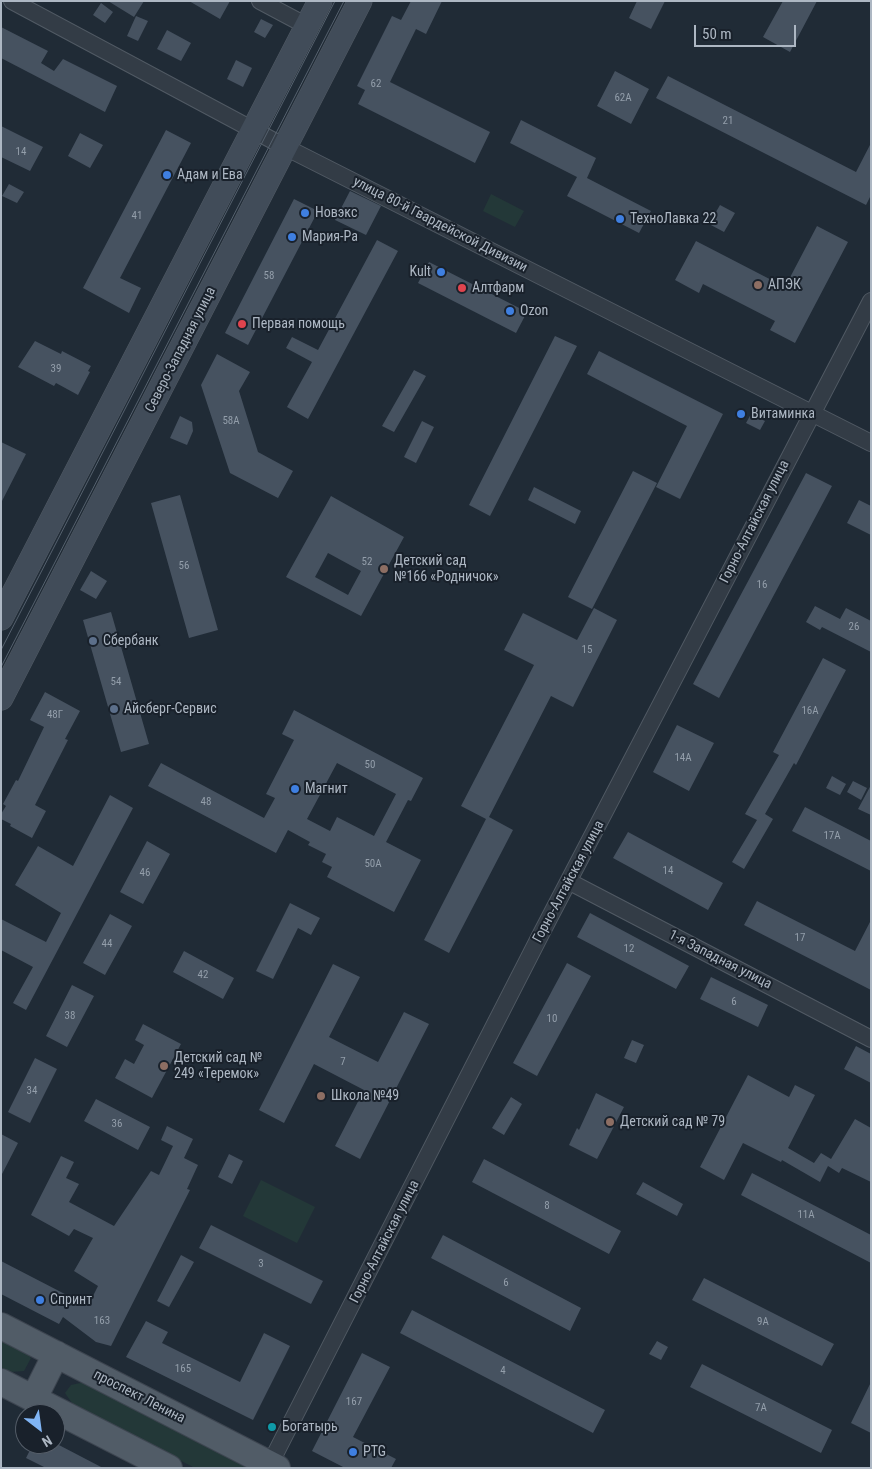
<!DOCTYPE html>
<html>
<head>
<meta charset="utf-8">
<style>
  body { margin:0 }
  #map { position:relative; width:872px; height:1469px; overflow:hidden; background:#202b36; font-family:"Roboto Condensed",sans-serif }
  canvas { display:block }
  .frame { position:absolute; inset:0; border:2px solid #adb7c3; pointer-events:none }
  .north { position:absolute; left:15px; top:1404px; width:50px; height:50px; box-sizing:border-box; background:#19212b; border:1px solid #545d68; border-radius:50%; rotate:150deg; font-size:14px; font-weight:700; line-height:20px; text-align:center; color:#adb7c3 }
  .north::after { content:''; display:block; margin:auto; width:18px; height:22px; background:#80b5f5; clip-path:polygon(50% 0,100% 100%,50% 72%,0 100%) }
  .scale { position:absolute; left:694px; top:25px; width:102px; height:22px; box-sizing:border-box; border:2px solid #adb7c3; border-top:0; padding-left:6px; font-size:15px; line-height:18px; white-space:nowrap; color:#adb7c3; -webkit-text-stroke:4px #19212b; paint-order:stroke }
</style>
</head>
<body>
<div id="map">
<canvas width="872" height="1469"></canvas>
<div class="frame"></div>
<div class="north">N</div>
<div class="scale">50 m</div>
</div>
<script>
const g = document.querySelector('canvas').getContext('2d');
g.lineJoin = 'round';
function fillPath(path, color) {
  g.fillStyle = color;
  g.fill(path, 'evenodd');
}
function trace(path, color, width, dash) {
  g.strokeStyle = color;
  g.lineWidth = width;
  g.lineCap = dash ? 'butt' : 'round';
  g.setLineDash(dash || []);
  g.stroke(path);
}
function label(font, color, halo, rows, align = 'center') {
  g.font = font + ' "Roboto Condensed",sans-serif';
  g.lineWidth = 4;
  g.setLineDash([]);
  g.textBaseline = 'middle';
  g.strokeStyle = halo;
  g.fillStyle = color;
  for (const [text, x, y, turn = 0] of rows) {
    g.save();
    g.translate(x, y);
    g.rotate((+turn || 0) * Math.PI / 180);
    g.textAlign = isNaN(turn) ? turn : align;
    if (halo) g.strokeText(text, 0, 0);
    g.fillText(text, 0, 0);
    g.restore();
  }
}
fillPath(new Path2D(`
  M491,194L524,211L515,227L483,211Z
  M261,1180L315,1207L297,1243L243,1216Z
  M1,1337L22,1348L31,1358L24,1371L10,1372L1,1368Z
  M85,1382L252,1468H195L74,1406L65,1393L71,1385Z`), '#233838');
fillPath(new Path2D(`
  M108,1H144L134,17Z
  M189,1H230L220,19Z
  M411,1H442L426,34L416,29L390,82L490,132L475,163L358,104L365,90L357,86L392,16L401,20Z
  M637,1H665L651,29L629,18Z
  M783,1H817L790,52L763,37Z
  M101,3L113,12L105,23L93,15Z
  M136,16L148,21L138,41L127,36Z
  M261,19L273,25L265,38L254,32Z
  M1,27L48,51L41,63L54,71L63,59L117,86L105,112L1,58Z
  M167,30L191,43L181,61L157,49Z
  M236,60L252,68L243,87L227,79Z
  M615,71L649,89L631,124L597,106Z
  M668,76L856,172L871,143V195L866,205L656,98Z
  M521,120L596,158L587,178L651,211L639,233L567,196L577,177L510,143Z
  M1,126L43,147L30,171L1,157Z
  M166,130L191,143L120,278L141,288L129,313L83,288Z
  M80,133L103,145L90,168L68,156Z
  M9,184L24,192L17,203L2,196Z
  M350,191L381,206L366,235L335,220Z
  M294,199L318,211L248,345L225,333Z
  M720,205L735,213L724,232L709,224Z
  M817,226L848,242L795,343L770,330L775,321L703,284L699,293L675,280L696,241L785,287Z
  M377,240L398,251L308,419L287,407L312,362L286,348L292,337L318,350Z
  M429,262L527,312L516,333L418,283Z
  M555,336L577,346L490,516L469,505Z
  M35,341L61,354L62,351L91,366L88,371L90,372L78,395L56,383L54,386L18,367Z
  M599,351L723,414L680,499L656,487L687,426L587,374Z
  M217,354L250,372L239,391L258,452L293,471L278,498L230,473L201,385Z
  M414,370L426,376L394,432L382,426Z
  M751,414L765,421L760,430L746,423Z
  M180,416L192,422L193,431L187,445L170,438Z
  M422,421L434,427L416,463L404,457Z
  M1,442L26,454L1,503Z
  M633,471L657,483L592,609L568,597Z
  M806,473L832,486L719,698L693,684Z
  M534,487L581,511L575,524L528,500Z
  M180,495L218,630L189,638L151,503Z
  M331,496L404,537L361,616L286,577ZM328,553L361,571L348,595L315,577Z
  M859,500L871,506V535L847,523Z
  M91,571L107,581L96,599L80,590Z
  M815,606L840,619L846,608L871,621V652L822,627L820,630L806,622Z
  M594,608L617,620L573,707L551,696L489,817L513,830L449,953L424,940L486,819L461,806L534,665L504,650L523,613L577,640Z
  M111,612L149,744L121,752L83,620Z
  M823,658L846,670L796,765L794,763L765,814L773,819L744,869L732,862L757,820L745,814L779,755L773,752Z
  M45,692L80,711L65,739L68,740L35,805L46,811L32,838L10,826L11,824L1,819V814L6,806L3,804L16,780L18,781L44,727L30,720Z
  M294,710L423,778L411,801L408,800L386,842L421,860L394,912L327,877L332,867L322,862L326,854L308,845L310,842L288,830L276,853L148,786L161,763L264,818L275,798L266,794L294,740L282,734ZM337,763L396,794L374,836L337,817L330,831L307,819Z
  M677,725L714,743L689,791L653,772Z
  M832,776L846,784L840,795L826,788Z
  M853,781L867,788L861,800L847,792Z
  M871,785V815L858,809Z
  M110,795L133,808L26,1010L13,1003L33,967L1,950V919L46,942L61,913L15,885L38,846L73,866Z
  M805,807L871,841V871L792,831Z
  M628,832L723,883L708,910L613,858Z
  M147,841L170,854L143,904L120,892Z
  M757,901L855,951L871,920V990L744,925Z
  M290,903L320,918L311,935L298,928L273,979L256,971Z
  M590,913L689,966L676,989L577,937Z
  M110,914L132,926L105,975L83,963Z
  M184,951L234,978L223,999L173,972Z
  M567,963L591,976L537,1076L513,1063Z
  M333,964L360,977L329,1037L378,1062L404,1012L429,1024L360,1159L335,1146L364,1090L314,1064L284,1123L259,1110Z
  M711,977L768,1005L758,1027L700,999Z
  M72,985L94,996L67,1047L46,1036Z
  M143,1024L181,1044L152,1098L115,1078L125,1059L134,1064L144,1045L135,1040Z
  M632,1040L644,1045L636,1063L624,1058Z
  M856,1046L871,1054V1083L844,1069Z
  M35,1058L57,1069L30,1123L8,1112Z
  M748,1075L789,1097L795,1085L815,1095L788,1148L814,1163L821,1153L831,1159L855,1119L871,1128V1182L842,1168L839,1173L828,1166L820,1182L782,1160L781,1162L743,1143L724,1180L700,1167Z
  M596,1093L624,1107L597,1159L569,1145L577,1128L579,1130Z
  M511,1097L522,1104L504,1135L492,1128Z
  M96,1099L150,1127L138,1150L84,1121Z
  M167,1126L193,1139L184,1158L198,1165L187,1189L190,1190L111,1346L96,1342L63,1317L59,1324L1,1294V1261L88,1306L98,1286L74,1271L93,1238L74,1229L69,1236L31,1215L61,1156L74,1162L66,1178L79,1184L69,1202L114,1226L151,1171L159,1175L173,1146L161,1140Z
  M1,1134L18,1143L1,1176Z
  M229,1154L243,1161L232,1184L218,1177Z
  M484,1159L621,1231L609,1254L472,1182Z
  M752,1173L871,1235V1263L741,1195Z
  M643,1182L683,1204L677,1216L636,1194Z
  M211,1225L323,1281L311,1304L199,1248Z
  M443,1235L581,1308L570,1331L431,1258Z
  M181,1255L194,1262L169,1307L157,1301Z
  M704,1278L834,1344L822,1366L692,1300Z
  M412,1310L605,1410L593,1433L400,1333Z
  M146,1321L168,1332L162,1343L240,1382L264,1333L290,1346L253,1420L126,1357Z
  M657,1341L668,1347L661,1360L649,1354Z
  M362,1353L390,1367L353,1437L396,1459L391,1468H345L312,1451Z
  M702,1364L832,1430L821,1453L690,1387Z
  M871,1382V1433L851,1423Z
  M33,1444H57L103,1468H46L26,1458Z`), '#465260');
const minor = new Path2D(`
  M12,1L285,147L871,443
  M260,1L307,26
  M570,882L871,1039
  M270,1464L543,930L871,301`);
const secondary = new Path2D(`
  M1,618L320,1
  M1,698L360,1`);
const primary = new Path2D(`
  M1,1326L277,1468
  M1,1382L169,1468
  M34,1398L56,1354`);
trace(minor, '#515a64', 18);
trace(secondary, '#515a64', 25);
trace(primary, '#3d4550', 28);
trace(minor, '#333c46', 16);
trace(secondary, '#414c59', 24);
trace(primary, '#515c67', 26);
trace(new Path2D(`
  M1,650L335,1
  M1,667L344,1`), '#55616e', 1);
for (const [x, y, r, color] of [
  [167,175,5,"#3f7fe0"],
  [305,213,5,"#3f7fe0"],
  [620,219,5,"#3f7fe0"],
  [292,237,5,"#3f7fe0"],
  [441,272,5,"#3f7fe0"],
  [758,285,5,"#8d6e63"],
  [462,288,5,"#e0444e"],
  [510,311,5,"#3f7fe0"],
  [242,324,5,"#e0444e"],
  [741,414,5,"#3f7fe0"],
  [384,569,5,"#8d6e63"],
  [93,641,5,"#5c6f8a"],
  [114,709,5,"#5c6f8a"],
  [295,789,5,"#3f7fe0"],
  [164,1066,5,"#8d6e63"],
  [321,1096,5,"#8d6e63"],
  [610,1122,5,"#8d6e63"],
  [40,1300,5,"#3f7fe0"],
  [272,1427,5,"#0f9aa8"],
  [353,1452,5,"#3f7fe0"]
]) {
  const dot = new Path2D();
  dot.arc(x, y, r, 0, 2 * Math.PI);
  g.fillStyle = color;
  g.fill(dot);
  trace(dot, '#19212b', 2);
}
label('11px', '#939eaa', null, [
  ["62",376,84],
  ["62А",623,98],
  ["21",728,121],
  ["14",21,152],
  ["41",137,216],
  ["58",269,276],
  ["39",56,369],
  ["58А",231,421],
  ["52",367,562],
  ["56",184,566],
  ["16",762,585],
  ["26",854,627],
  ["15",587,650],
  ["54",116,682],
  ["16А",810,711],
  ["48Г",55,715],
  ["14А",683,758],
  ["50",370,765],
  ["48",206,802],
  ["17А",832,836],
  ["50А",373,864],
  ["14",668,871],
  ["46",145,873],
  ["17",800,938],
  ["44",107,944],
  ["12",629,949],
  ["42",203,975],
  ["6",734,1002],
  ["38",70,1016],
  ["10",552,1019],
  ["7",343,1062],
  ["34",32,1091],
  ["36",117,1124],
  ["8",547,1206],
  ["11А",806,1215],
  ["3",261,1264],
  ["6",506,1283],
  ["163",102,1321],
  ["9А",763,1322],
  ["165",183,1369],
  ["4",503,1371],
  ["167",354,1402],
  ["7А",761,1408]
]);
label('14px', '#adb7c3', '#19212b', [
  ["Адам и Ева",177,175],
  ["Новэкс",315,213],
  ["ТехноЛавка 22",630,219],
  ["Мария-Ра",302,237],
  ["Kult",431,272,"right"],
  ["АПЭК",768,285],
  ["Алтфарм",472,288],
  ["Ozon",520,311],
  ["Первая помощь",252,324],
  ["Витаминка",751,414],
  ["Детский сад",394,561],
  ["№166 «Родничок»",394,577],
  ["Сбербанк",103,641],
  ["Айсберг-Сервис",124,709],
  ["Магнит",305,789],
  ["Детский сад №",174,1058],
  ["249 «Теремок»",174,1074],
  ["Школа №49",331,1096],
  ["Детский сад № 79",620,1122],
  ["Спринт",50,1300],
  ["Богатырь",282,1427],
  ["PTG",363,1452]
], 'left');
label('14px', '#adb7c3', '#19212b', [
  ["улица 80-й Гвардейской Дивизии",440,225,27],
  ["Северо-Западная улица",181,350,-63],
  ["Горно-Алтайская улица",755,522,-63],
  ["Горно-Алтайская улица",569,882,-62],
  ["1-я Западная улица",720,960,27],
  ["Горно-Алтайская улица",385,1242,-63],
  ["проспект Ленина",139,1397,27]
]);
</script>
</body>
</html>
